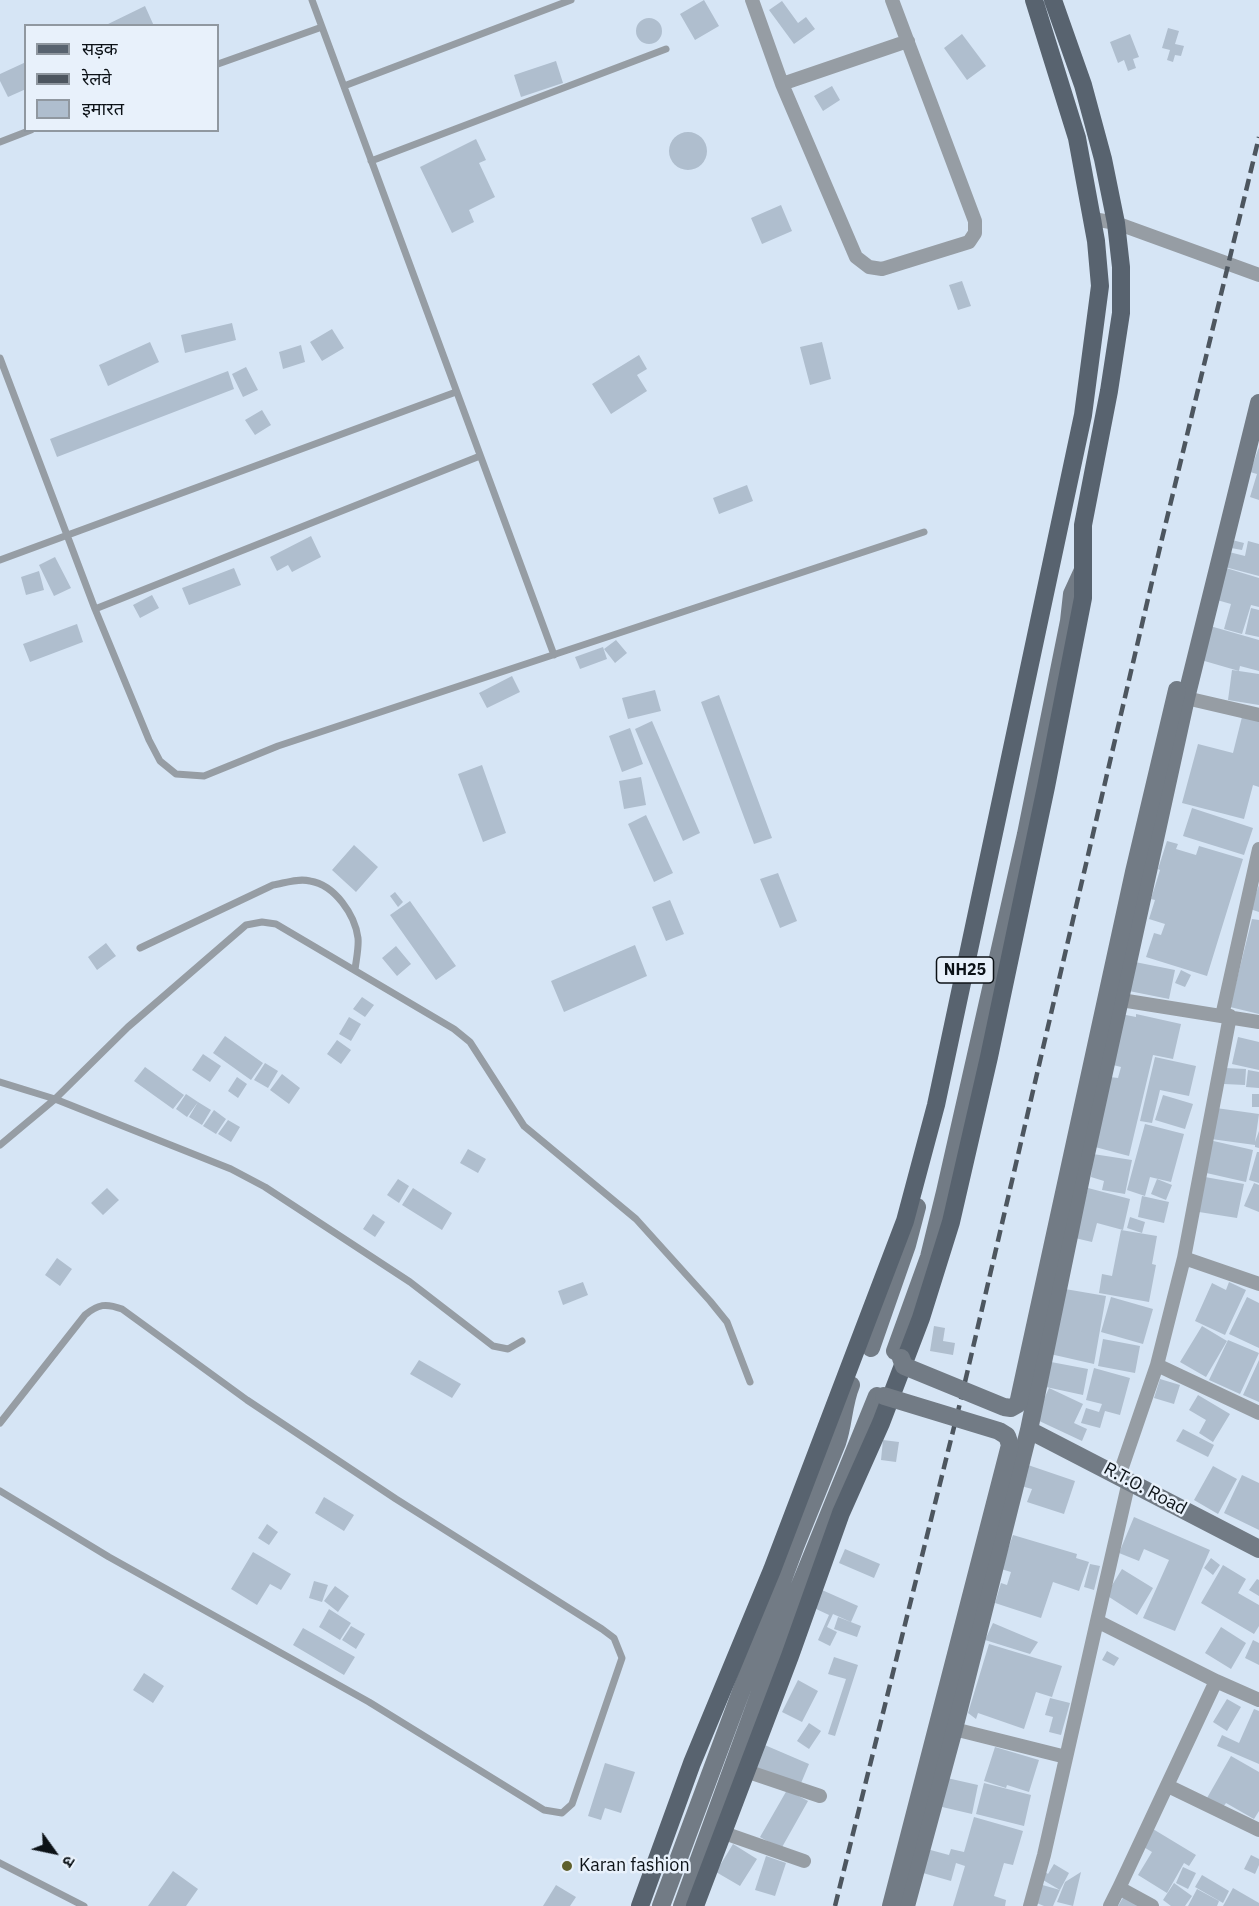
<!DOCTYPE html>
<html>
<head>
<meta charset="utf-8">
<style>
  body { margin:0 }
  #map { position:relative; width:1259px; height:1906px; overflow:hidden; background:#d6e5f5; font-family:"IBM Plex Sans","Noto Sans Devanagari",sans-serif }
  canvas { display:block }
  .legend { position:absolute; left:24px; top:24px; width:195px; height:108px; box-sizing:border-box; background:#e8f1fb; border:2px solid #9098a0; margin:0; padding:8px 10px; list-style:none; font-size:18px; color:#0c1217 }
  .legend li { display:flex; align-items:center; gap:12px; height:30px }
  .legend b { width:30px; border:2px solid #9098a0 }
  .north { position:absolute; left:24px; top:1822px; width:60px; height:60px; -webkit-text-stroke:4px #e8f1fb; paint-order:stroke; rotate:123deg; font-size:16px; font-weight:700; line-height:24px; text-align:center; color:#0c1217 }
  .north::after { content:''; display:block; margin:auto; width:21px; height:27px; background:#0c1217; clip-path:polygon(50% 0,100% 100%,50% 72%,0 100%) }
</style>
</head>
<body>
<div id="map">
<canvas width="1259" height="1906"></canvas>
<ul class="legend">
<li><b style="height:8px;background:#58636f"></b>सड़क</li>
<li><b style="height:8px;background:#4d565f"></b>रेलवे</li>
<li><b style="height:16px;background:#afbece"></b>इमारत</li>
</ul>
<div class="north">उ</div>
</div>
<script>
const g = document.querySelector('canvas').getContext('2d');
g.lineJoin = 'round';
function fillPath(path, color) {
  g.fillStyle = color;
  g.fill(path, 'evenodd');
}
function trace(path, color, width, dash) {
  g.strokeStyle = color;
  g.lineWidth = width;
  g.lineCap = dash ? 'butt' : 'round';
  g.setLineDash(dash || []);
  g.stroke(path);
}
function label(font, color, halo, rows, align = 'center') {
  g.font = font + ' "IBM Plex Sans",sans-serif';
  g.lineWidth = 5;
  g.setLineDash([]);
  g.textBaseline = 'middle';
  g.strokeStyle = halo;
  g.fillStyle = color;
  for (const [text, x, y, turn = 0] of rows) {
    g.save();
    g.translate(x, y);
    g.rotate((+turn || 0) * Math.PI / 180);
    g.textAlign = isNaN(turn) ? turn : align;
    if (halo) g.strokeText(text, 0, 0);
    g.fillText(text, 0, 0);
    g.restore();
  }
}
fillPath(new Path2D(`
  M704,0L719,26L695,40L680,14Z
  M782,1L798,23L806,17L815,29L794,44L769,10Z
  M145,6L154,26H104Z
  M636 31a13 13 0 1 1 26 0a13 13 0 1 1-26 0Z
  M1168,28L1179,31L1175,44L1184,46L1181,56L1175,55L1173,62L1167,60L1170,50L1162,48Z
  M962,34L986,66L967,80L944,48Z
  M1130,34L1139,57L1133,59L1136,68L1128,71L1124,60L1118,63L1110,42Z
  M556,61L563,83L521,97L514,75Z
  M26,62V89L8,97L0,81V74Z
  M832,86L840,100L823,111L814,96Z
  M669 151a19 19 0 1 1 38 0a19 19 0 1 1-38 0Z
  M476,139L486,160L479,163L495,197L469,210L474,222L452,233L420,167Z
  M781,205L792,231L762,244L751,218Z
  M962,281L971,306L958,310L949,285Z
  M232,323L236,340L185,353L181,335Z
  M332,329L344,348L322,361L310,342Z
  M150,342L159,362L108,386L99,365Z
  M822,342L831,379L810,385L800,347Z
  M301,345L305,362L283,369L279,352Z
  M639,355L647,369L637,375L647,391L611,414L592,384Z
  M246,367L258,390L243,397L232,374Z
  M228,371L234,389L57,457L50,439Z
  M262,410L271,425L255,435L245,420Z
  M1259,447V500L1250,497L1257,474L1250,472Z
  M747,485L753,501L719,514L713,498Z
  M311,536L321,557L292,572L288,565L277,571L270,557Z
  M1232,540L1244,543L1242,550L1231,548Z
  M1248,541L1259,544V576L1225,567L1229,552L1245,556Z
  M55,557L71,588L54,596L39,565Z
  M234,568L241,585L189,605L182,588Z
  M1226,568L1259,578V607L1251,605L1242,634L1224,629L1231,604L1217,600Z
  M39,571L44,590L26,595L21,577Z
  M152,595L159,608L140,618L133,605Z
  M1251,608L1259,610V637L1245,634Z
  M77,624L83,642L30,662L23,644Z
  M1210,626L1259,640V671L1240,666L1239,671L1201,660Z
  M616,640L627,653L615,663L604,649Z
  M603,647L607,659L580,669L575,657Z
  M1232,670L1259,674V705L1228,700Z
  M512,676L520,692L487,708L479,693Z
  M655,690L661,711L628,719L622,698Z
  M719,695L772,838L754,844L701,702Z
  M1242,717L1259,721V787L1253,785L1244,819L1182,803L1198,744L1233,753Z
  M652,721L700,833L683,841L635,729Z
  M630,728L643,764L622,772L609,736Z
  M482,765L506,833L483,842L458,774Z
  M641,777L646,805L624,809L619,781Z
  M1192,808L1253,828L1244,855L1183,836Z
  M646,815L673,873L654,882L628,824Z
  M1167,841L1178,844L1176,849L1196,855L1199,846L1243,859L1207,976L1146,957L1154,933L1161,935L1165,924L1149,919L1155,900L1151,899L1160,870L1158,869Z
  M354,845L378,867L356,892L332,870Z
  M778,873L797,921L780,928L760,879Z
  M1259,885V912L1250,909Z
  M395,892L403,902L398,907L390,896Z
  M670,900L684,934L666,941L652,907Z
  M410,901L456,966L436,980L390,915Z
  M1252,919L1259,920V1014L1230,1007Z
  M106,943L116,956L97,970L88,957Z
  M635,945L647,976L564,1012L551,981Z
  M396,946L411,964L397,976L382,958Z
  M1135,962L1175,970L1169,999L1129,991Z
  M1181,970L1191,975L1185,987L1175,983Z
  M362,997L374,1005L365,1017L353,1009Z
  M1121,1014L1136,1017V1014L1181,1024L1173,1059L1153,1055L1129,1156L1095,1147L1110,1077L1118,1078L1121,1067L1113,1065Z
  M349,1017L361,1024L351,1041L339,1034Z
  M225,1036L263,1063L251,1080L213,1053Z
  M1238,1037L1259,1042V1070L1232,1064Z
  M337,1040L351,1050L341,1064L327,1054Z
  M203,1054L221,1066L210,1082L192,1070Z
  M1155,1057L1196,1066L1189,1096L1160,1090L1152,1123L1140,1121Z
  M265,1063L278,1071L268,1088L254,1080Z
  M145,1067L184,1095L173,1109L134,1081Z
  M1225,1068L1246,1069L1245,1085L1224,1084Z
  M1248,1070L1259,1072V1088L1246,1087Z
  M282,1074L300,1088L289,1104L270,1090Z
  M237,1077L247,1084L238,1098L228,1091Z
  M186,1094L198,1102L187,1117L176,1109Z
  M1252,1094H1259V1107H1252Z
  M1163,1095L1193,1104L1185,1129L1155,1120Z
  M198,1102L211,1110L202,1125L189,1117Z
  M1216,1108L1259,1114L1255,1142L1259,1131V1148L1255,1147V1145L1211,1139Z
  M214,1110L226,1119L216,1134L203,1126Z
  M228,1120L240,1127L231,1142L218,1134Z
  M1145,1124L1184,1134L1171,1182L1150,1177L1145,1196L1127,1190Z
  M1209,1140L1253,1150L1246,1182L1202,1172Z
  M468,1149L486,1159L478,1173L460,1163Z
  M1257,1152H1259V1183L1249,1180Z
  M1093,1154L1132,1160L1125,1194L1102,1190L1104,1181L1091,1177Z
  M1205,1177L1244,1184L1237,1218L1199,1212Z
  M398,1179L409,1186L399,1203L387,1195Z
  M1157,1179L1172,1185L1166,1200L1151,1194Z
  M1254,1183L1259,1185V1212L1244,1206Z
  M107,1188L119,1200L103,1215L91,1203Z
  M413,1188L452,1213L442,1230L402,1205Z
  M1088,1188L1130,1199L1123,1230L1097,1223L1092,1242L1075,1238Z
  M1142,1196L1169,1202L1164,1223L1138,1217Z
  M373,1214L385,1222L375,1237L363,1229Z
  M1130,1217L1145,1222L1142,1233L1127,1228Z
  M1121,1230L1157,1236L1152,1264L1156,1265L1149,1302L1099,1293L1102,1274L1112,1276Z
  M57,1258L72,1269L60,1286L45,1275Z
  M583,1282L588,1295L563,1305L558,1291Z
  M1229,1282L1246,1290L1225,1335L1195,1321L1212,1283L1226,1290Z
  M1065,1289L1106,1296L1094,1364L1050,1354Z
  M1111,1297L1153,1309L1143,1344L1101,1332Z
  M1247,1297L1259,1303V1348L1229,1334Z
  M934,1326L945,1328L943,1341L955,1343L953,1355L930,1351Z
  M1202,1326L1227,1341L1206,1377L1180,1362Z
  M1103,1339L1140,1346L1135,1373L1098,1366Z
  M1228,1340L1259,1353L1240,1394L1209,1380Z
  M419,1360L461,1384L452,1398L410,1374Z
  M1259,1360V1402L1243,1395Z
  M1051,1362L1088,1369L1083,1395L1046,1387Z
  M1094,1368L1130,1378L1120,1415L1105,1411L1100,1428L1081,1423L1086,1408L1099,1412L1102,1404L1086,1400Z
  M1160,1379L1180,1385L1174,1404L1154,1398Z
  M1049,1388L1083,1404L1074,1423L1087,1429L1082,1441L1035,1419Z
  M1198,1395L1230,1414L1213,1442L1199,1433L1206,1420L1189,1410Z
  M1183,1429L1214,1445L1208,1457L1176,1441Z
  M883,1440L899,1442L896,1462L881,1460Z
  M1028,1465L1075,1481L1064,1514L1027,1502L1032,1489L1021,1486Z
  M1213,1466L1237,1479L1218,1514L1194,1500Z
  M1242,1475L1259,1483V1530L1224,1513Z
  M324,1497L354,1515L344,1531L315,1513Z
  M1134,1517L1210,1550L1175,1631L1143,1618L1169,1560L1144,1549L1139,1561L1119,1553Z
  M267,1524L278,1532L269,1545L258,1538Z
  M1013,1535L1077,1554L1076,1558L1089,1562L1079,1591L1053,1582L1041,1618L995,1603L1001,1583L1007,1585L1011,1572L1001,1569Z
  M845,1549L880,1564L874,1578L839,1563Z
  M253,1552L291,1574L281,1590L270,1584L257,1605L231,1589Z
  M1211,1558L1220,1565L1213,1575L1204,1568Z
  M1090,1564L1100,1566L1094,1590L1084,1587Z
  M1223,1565L1246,1579L1238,1593L1259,1605V1626L1254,1634L1201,1603Z
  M1122,1569L1153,1588L1137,1615L1106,1595Z
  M1257,1579L1259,1580V1596L1249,1590Z
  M314,1581L328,1585L322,1602L309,1598Z
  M335,1586L349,1596L338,1612L324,1601Z
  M822,1590L858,1606L851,1622L833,1614L827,1627L837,1632L830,1646L818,1640L829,1615L814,1608Z
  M329,1609L351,1623L340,1640L319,1627Z
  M838,1617L861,1626L857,1637L834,1629Z
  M993,1623L1038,1642L1030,1654L985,1640Z
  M351,1626L365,1634L356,1649L342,1640Z
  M1221,1627L1246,1643L1231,1669L1205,1653Z
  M303,1628L355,1657L344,1675L293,1645Z
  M1253,1640L1259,1643V1665L1245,1658Z
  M989,1644L1062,1666L1052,1697L1036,1692L1024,1729L978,1713L976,1719L968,1713Z
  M1107,1651L1119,1658L1114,1666L1102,1660Z
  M834,1657L858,1665L835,1736L828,1734L846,1679L828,1674Z
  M144,1673L164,1686L153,1703L133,1690Z
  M798,1680L818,1691L802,1722L782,1712Z
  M1050,1698L1070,1703L1061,1735L1049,1732L1053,1717L1045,1715Z
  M1227,1699L1241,1707L1227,1731L1213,1722Z
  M1254,1709L1259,1711V1764L1217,1746L1222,1735L1239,1743Z
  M809,1723L821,1731L809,1749L797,1741Z
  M760,1743L809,1764L799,1788L751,1767Z
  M995,1747L1039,1760L1029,1792L1007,1785L1006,1788L984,1781Z
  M1231,1756L1259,1772V1811L1254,1819L1226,1803L1223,1807L1207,1798Z
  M605,1763L635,1772L621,1813L605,1808L601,1820L588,1816Z
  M947,1778L978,1785L972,1814L938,1806Z
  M984,1783L1031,1795L1024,1826L976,1814Z
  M787,1790L808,1801L781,1849L760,1837Z
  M974,1817L1023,1831L1013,1865L1004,1863L994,1896L1006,1900L1005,1906H953L965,1866L956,1863L951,1881L916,1871L923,1848L949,1855L951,1849L964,1852Z
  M1153,1829L1196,1855L1189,1866L1184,1863L1167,1893L1138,1875L1152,1852L1142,1846Z
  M733,1844L757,1859L740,1886L716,1872Z
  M1251,1855L1259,1859V1865L1255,1874L1244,1869Z
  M766,1856L786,1863L775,1896L755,1890Z
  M1054,1864L1069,1873L1060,1890L1043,1880V1870L1048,1874Z
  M1183,1867L1196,1873L1188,1889L1176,1883Z
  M173,1871L198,1889L186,1906H148Z
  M1081,1872L1073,1906L1057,1902L1065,1882Z
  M1202,1875L1229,1891L1223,1903L1195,1887Z
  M1174,1883L1192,1896L1185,1906H1171L1163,1900Z
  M1039,1884L1060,1890L1053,1906H1044L1034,1902Z
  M556,1885L576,1897L570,1906H543Z
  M1233,1888L1259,1903V1906H1223Z
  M1197,1889L1219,1901L1217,1906H1188Z
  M1124,1896L1141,1906H1118Z`), '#afbece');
trace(new Path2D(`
  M312,0L554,655
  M218,64L322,27
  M344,86L571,0
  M0,142L31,130
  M371,161L666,49
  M0,358L95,609L149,740L160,761L176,774L204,776L278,746L924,532
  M0,560L456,392
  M95,609L480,456
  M140,948L273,885C285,883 298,878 310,881C335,885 355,915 358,938C359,948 356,960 355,970
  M0,1082L55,1099L231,1169L265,1187L410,1282L493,1346L508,1349L522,1341
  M0,1145L55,1099L128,1027L246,925L262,922L276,924L454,1029L470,1042L524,1126L636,1219L710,1301L727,1322L750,1382
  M0,1423L85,1315C98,1304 106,1303 122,1309L247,1400L396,1499L602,1629L614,1638L622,1658L572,1804L562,1813L544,1810L369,1702L109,1557L0,1491
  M0,1863L84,1906`), '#969da4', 7);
trace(new Path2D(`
  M752,0L782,84L856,257L869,267L882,269L969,242L975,233V221L892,0
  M782,84L908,41
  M1093,219L1116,223L1259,275
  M1186,698L1259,715
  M1121,1000L1259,1022
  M1222,1016L1259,849
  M1184,1258L1230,1016
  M1157,1365L1184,1258L1259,1284
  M1119,1476L1157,1365L1259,1413
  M1097,1621L1129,1481
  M954,1729L1066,1757
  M746,1771L820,1796
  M1168,1786L1259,1830
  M724,1833L804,1861
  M1119,1888L1216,1681L1259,1700
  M1030,1906L1044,1855L1097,1621L1216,1681
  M1110,1906L1119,1888L1152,1906`), '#969da4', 14);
trace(new Path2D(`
  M871,1348L907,1245L917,1207
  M895,1351L929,1257L945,1192L1026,834L1069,621L1072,594L1083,570
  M1029,1430L1259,1549
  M661,1906L795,1547L837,1443C844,1423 843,1404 851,1385
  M682,1906L790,1610L877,1396
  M906,1906L954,1729L1029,1430L1083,1168L1186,698L1259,403`), '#727b85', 18);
trace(new Path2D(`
  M640,1906L692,1763L772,1570L905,1221L936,1105L1083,415L1100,286L1096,241L1077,138L1034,0
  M695,1906L790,1656L841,1513L881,1423L921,1318L951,1222L989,1057L1046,787L1083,598V525L1109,391L1121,313V267L1116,223L1103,159L1083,85L1053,0`), '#58636f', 18);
trace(new Path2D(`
  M835,1906L961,1399L1161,543L1259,137`), '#4d565f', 4.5, [12, 6]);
trace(new Path2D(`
  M901,1358L904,1366L1004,1407L1011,1408L1018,1404L1134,872L1177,690
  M884,1396L999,1431L1007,1436L1010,1445L891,1906`), '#727b85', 18);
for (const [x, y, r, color] of [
  [567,1866,6,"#5f602d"]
]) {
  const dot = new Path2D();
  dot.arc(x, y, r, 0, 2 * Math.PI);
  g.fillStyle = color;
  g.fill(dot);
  trace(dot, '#e8f1fb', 2);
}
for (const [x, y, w] of [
  [965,970,57]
]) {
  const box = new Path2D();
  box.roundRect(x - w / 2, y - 13, w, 26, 4.5);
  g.fillStyle = '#e8f1fb';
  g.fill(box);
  trace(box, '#0c1217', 1.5);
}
label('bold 16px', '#0c1217', null, [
  ["NH25",965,970]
]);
label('18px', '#0c1217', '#e8f1fb', [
  ["R.T.O. Road",1145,1489,28]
]);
label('18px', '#0c1217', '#e8f1fb', [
  ["Karan fashion",579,1866]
], 'left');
</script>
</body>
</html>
